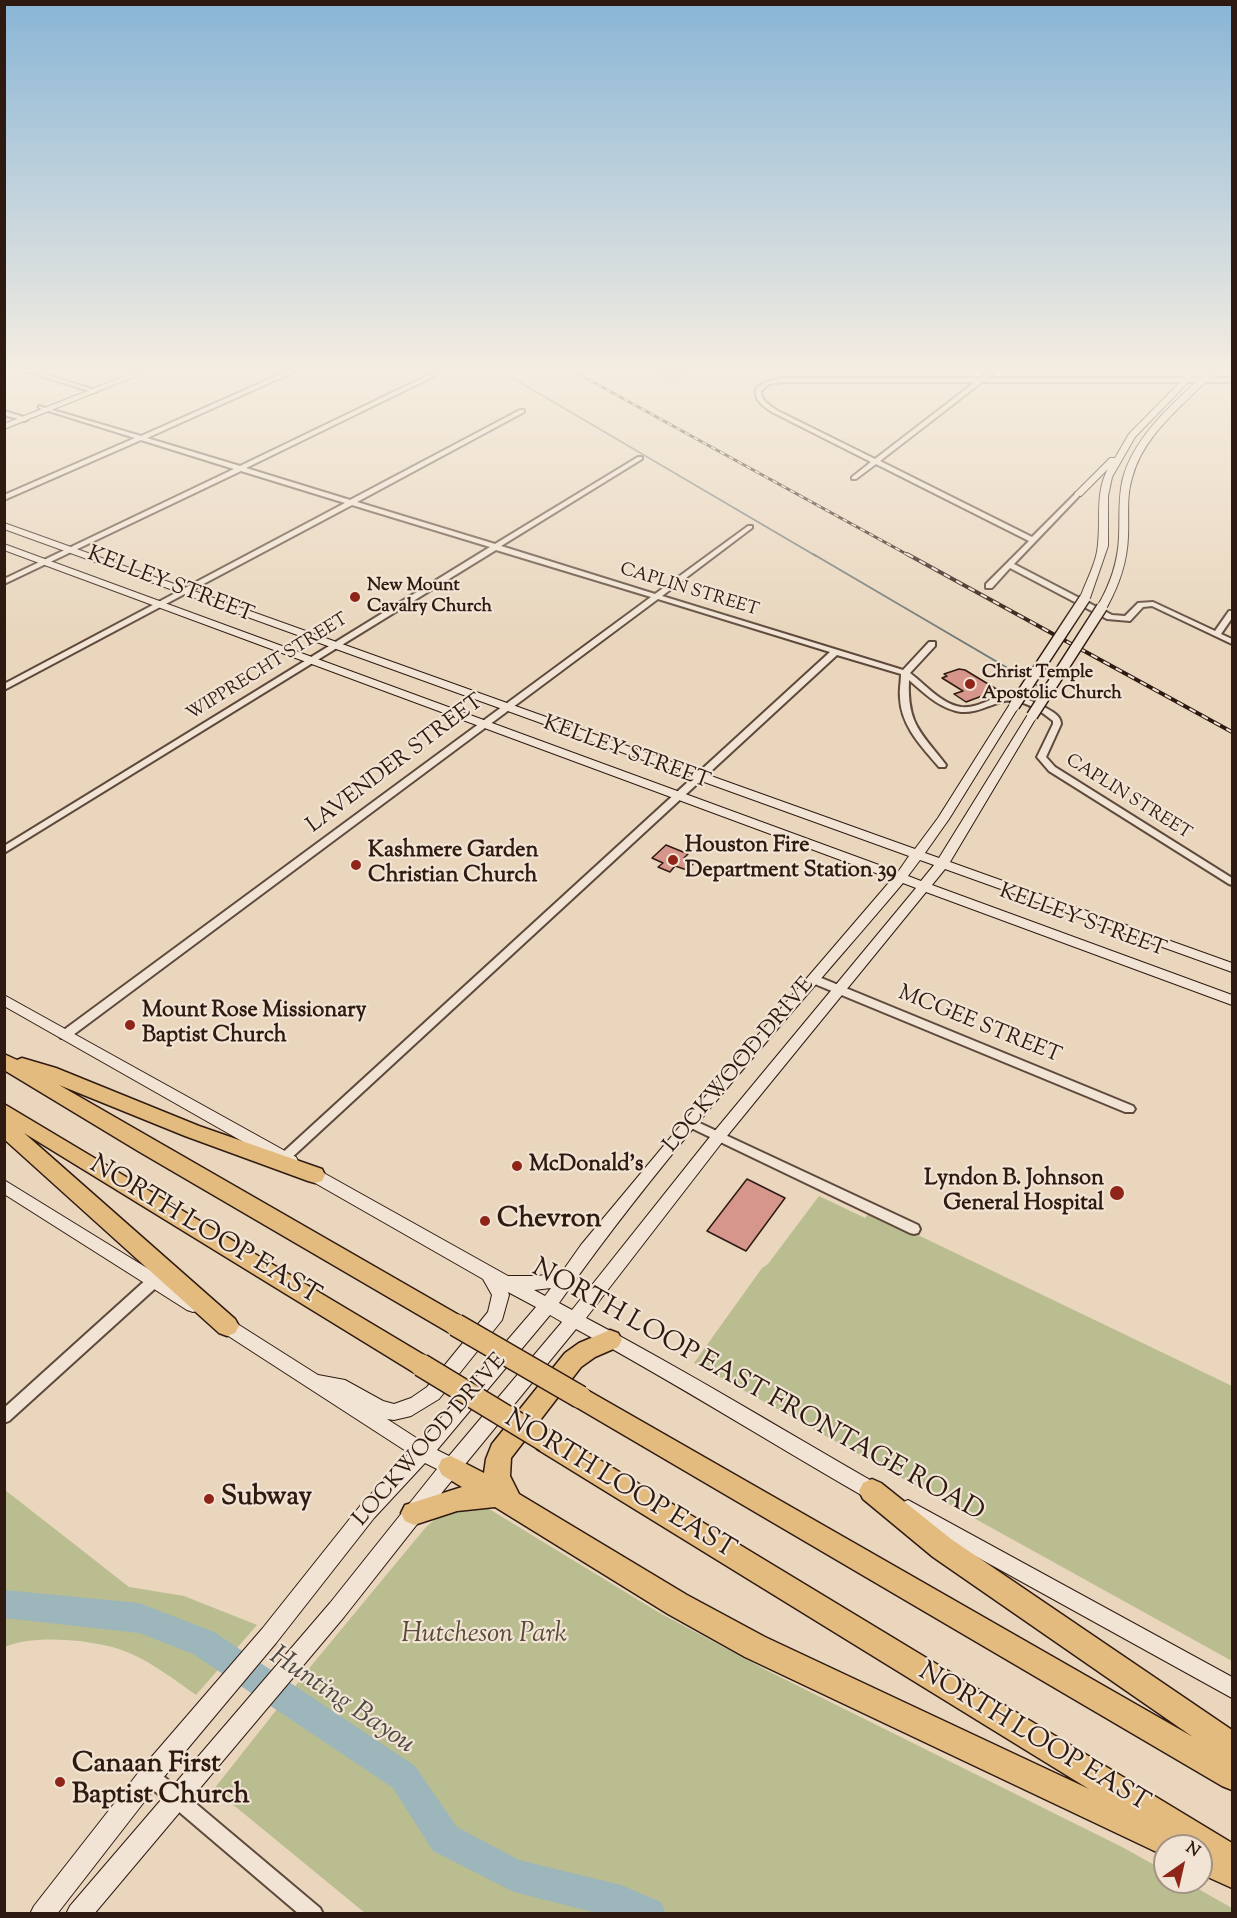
<!DOCTYPE html>
<html>
<head>
<meta charset="utf-8">
<style>
  body { margin:0 }
  #map { position:relative; width:1237px; height:1918px; overflow:hidden; background:#e9d6bd; font-family:"Sorts Mill Goudy",serif }
  canvas { display:block }
  .frame { position:absolute; inset:0; border:6px solid #2f1a11; pointer-events:none }
  .north { position:absolute; left:1153px; top:1834px; width:60px; height:60px; box-sizing:border-box; background:#f1e4d4; border:2px solid #a39386; border-radius:50%; rotate:34deg; font-size:16px; font-weight:700; line-height:24px; text-align:center; color:#2f1a11 }
  .north::after { content:''; display:block; margin:auto; width:21px; height:27px; background:#8f2418; clip-path:polygon(50% 0,100% 100%,50% 72%,0 100%) }
</style>
</head>
<body>
<div id="map">
<canvas width="1237" height="1918"></canvas>
<div class="frame"></div>
<div class="north">N</div>
</div>
<script>
const g = document.querySelector('canvas').getContext('2d');
g.lineJoin = 'round';
function fillPath(path, color) {
  g.fillStyle = color;
  g.fill(path, 'evenodd');
}
function trace(path, color, width, dash) {
  g.strokeStyle = color;
  g.lineWidth = width;
  g.lineCap = dash ? 'butt' : 'round';
  g.setLineDash(dash || []);
  g.stroke(path);
}
function label(font, color, halo, rows, align = 'center') {
  g.font = font + ' "Sorts Mill Goudy",serif';
  g.lineWidth = 4.5;
  g.setLineDash([]);
  g.textBaseline = 'middle';
  g.strokeStyle = halo;
  g.fillStyle = color;
  for (const [text, x, y, turn = 0] of rows) {
    g.save();
    g.translate(x, y);
    g.rotate((+turn || 0) * Math.PI / 180);
    g.textAlign = isNaN(turn) ? turn : align;
    if (halo) g.strokeText(text, 0, 0);
    g.fillText(text, 0, 0);
    g.restore();
  }
}
fillPath(new Path2D(`
  M644,370H697L671,385Z
  M819,1196L865,1218L870,1212L1232,1386V1661L694,1363L762,1268L768,1264Z
  M5,1490L129,1587L184,1596L257,1625L196,1695C173,1679 147,1658 119,1649C90,1640 33,1634 5,1647Z
  M481,1504L658,1612L768,1671L1124,1848L1165,1871V1882H1186L1232,1908V1913H365L214,1789L311,1666L426,1527L450,1507Z`), '#babd8f');
trace(new Path2D(`
  M499,370L816,556`), '#707878', 1.5);
trace(new Path2D(`
  M813,554L1028,680
  M1033,683L1057,697`), '#707878', 2);
fillPath(new Path2D(`
  M4,1590L139,1603L214,1632L415,1766L457,1827L519,1860L621,1885L661,1902L666,1914H600L514,1892L433,1851L393,1788L193,1654L139,1633L4,1618Z`), '#9cb6bc');
const building = new Path2D(`
  M959,669L965,670L998,690L966,702L954,694L963,691L942,678L947,676L944,674Z
  M666,845L688,854L684,858L695,862L687,870L675,866L670,872L658,867L663,863L652,858Z
  M747,1179L785,1198L746,1251L707,1231Z`);
fillPath(building, '#d6968c');
trace(building, '#2f1a11', 1.5);
const street = new Path2D(`
  M21,370H31L98,391L93,392Z
  M290,370H298L147,438L240,466L439,370H447L246,468L350,500L520,410H524V412L357,502L495,544L638,457H642V459L501,546L655,594L748,526H752V528L662,596L903,670L929,642H935V646L910,673C925,684 941,704 961,707C973,708 981,704 992,699C1012,691 1028,699 1046,708C1053,712 1061,716 1061,724L1046,757L1055,767L1232,878V885L1229,884L1049,771L1037,757L1053,724V721C1040,710 1018,696 1001,702C987,706 976,713 961,712C940,709 924,693 909,680C907,725 921,732 946,765L945,767H939C922,747 901,726 900,698C899,690 901,682 901,674L837,655L288,1161L284,1163L280,1161L278,1158L280,1155L830,652L658,599L69,1038H61L59,1035L61,1032L651,597L496,550L4,853V846L490,547L352,505L4,690V684L345,503L241,471L4,584V579L234,469L141,440L4,500V495L135,438L39,408V406L141,436Z
  M990,370H997L987,378H1232V382H982L880,461L1032,537L1076,493H1080V495L1014,564L1112,615L1125,616L1138,603L1153,602L1215,631L1229,611H1232V618L1221,634L1232,639V644L1152,606L1143,607L1130,621L1107,619L1010,568L992,588H986V584L1029,541L876,464L856,479H852V477L871,462L772,412C763,406 754,400 756,389L765,382L783,378H980ZM783,382H975L875,459L776,410C769,404 761,401 761,391L769,384Z
  M4,411L27,418L28,419L25,421L4,415Z
  M814,975L1133,1106L1135,1109L1133,1112H1125L810,982L809,979Z
  M691,1119L918,1225L920,1229L918,1233L914,1234L910,1233L687,1126L685,1123L687,1120Z
  M154,1276L159,1277L161,1281L159,1285L9,1421L4,1423V1408L149,1277Z
  M150,1767L156,1770L320,1908L323,1914H299L144,1782L141,1776L144,1770Z`);
const secondary = new Path2D(`
  M140,370H151L4,429V424Z
  M1192,370H1200L1135,437L1112,477L1108,496V546L1090,598L1082,600L1080,598C1086,581 1097,562 1098,544C1101,519 1095,492 1108,469L1081,496L1074,494L1110,458H1115L1129,434Z
  M1209,370H1217C1187,403 1144,432 1132,478C1126,497 1129,517 1128,537C1127,563 1119,585 1107,607L1099,609L1097,607C1110,585 1118,563 1119,537C1120,518 1118,497 1123,478C1135,434 1177,400 1209,370Z
  M4,523L915,849L938,818L1010,704H1018L1019,706L949,819L925,853L939,858L1027,716L1032,713L1036,714L1037,716L950,862L1232,963V972L945,869L932,885L1232,995V1005L926,892L723,1141L586,1318C687,1371 784,1431 884,1488L887,1494L884,1500L877,1503L870,1500C772,1444 676,1383 576,1329L444,1490L344,1617L94,1914H66L70,1906L330,1603L437,1469L425,1463L374,1518L276,1643L158,1784L57,1914H30L34,1906L142,1768L262,1629L360,1506L409,1453L216,1328L213,1323L216,1318L222,1316L228,1318L318,1375L345,1380L383,1401L394,1404L411,1398L427,1387L488,1312L492,1295L483,1279L301,1175L299,1171L301,1167L307,1165L313,1167L508,1276H538L562,1272L581,1245L686,1119L892,879L4,550V544L898,872L909,856L4,529ZM920,860L934,865L921,881L908,876ZM903,883L916,888L713,1133L580,1300L572,1310L559,1303C661,1157 787,1020 903,883ZM551,1288L545,1296L534,1290ZM508,1292L536,1307L421,1441L387,1419L394,1420L411,1416L439,1399L502,1320L509,1295ZM550,1315L562,1322L449,1456L437,1450Z
  M4,995L296,1157L298,1161L296,1165L290,1167L284,1165L4,1006Z
  M4,1180L199,1300L202,1305L199,1310L193,1312L187,1310L4,1194Z
  M908,1500L1232,1677V1698L901,1515L898,1509L901,1503Z`);
const highway = new Path2D(`
  M4,1054L17,1060L22,1058L56,1068L199,1126L322,1169L325,1175L322,1181L315,1183L308,1181L185,1136L59,1085L464,1318L468,1325L464,1332L456,1335L448,1332L138,1151L4,1070Z
  M4,1104L429,1358L433,1365L429,1372L421,1375L413,1372L24,1133L235,1319L239,1326L235,1333L227,1336L219,1333L4,1139Z
  M610,1330L618,1333L622,1340L618,1347L595,1357L581,1367L511,1458L510,1476L519,1494L687,1595L765,1637L1089,1789L537,1449L534,1441L537,1433L546,1430L555,1433L1232,1843V1888L1201,1874V1846H1165V1856L745,1657L668,1614L495,1507L457,1511L414,1525L405,1521L401,1513L405,1505L462,1487L442,1475L438,1467L442,1459L451,1456L484,1473L486,1459L492,1444L565,1353L579,1343Z
  M580,1386L1193,1737L933,1557L863,1499L859,1491L863,1483L872,1479L881,1483L951,1539L1232,1730V1790L1222,1786L571,1404L568,1397L571,1390Z`);
trace(street, '#5e493c', 4);
trace(secondary, '#2f1a11', 2);
trace(highway, '#2f1a11', 3);
fillPath(street, '#f1e4d4');
fillPath(secondary, '#f1e4d4');
fillPath(highway, '#e4bb7e');
const railFar1 = new Path2D(`
  M571,370L910,556`);
const rail = new Path2D(`
  M907,554L1232,732`);
trace(railFar1, '#2f1a11', 3);
trace(rail, '#2f1a11', 4);
trace(railFar1, '#f1e4d4', 1.5, [5]);
trace(rail, '#f1e4d4', 2, [7]);
const secondaryBridge = new Path2D(`
  M1014,706L1085,598
  M1032,716L1102,607`);
const highwayBridge = new Path2D(`
  M456,1325L580,1397
  M421,1365L546,1441`);
trace(secondaryBridge, '#2f1a11', 13, []);
trace(highwayBridge, '#2f1a11', 25, []);
trace(secondaryBridge, '#f1e4d4', 10);
trace(highwayBridge, '#e4bb7e', 22);
const sky = g.createLinearGradient(0, 0, 0, 639);
sky.addColorStop(0, '#89b5d6');
sky.addColorStop(0.58, '#f5ede1');
sky.addColorStop(1, '#f5ede100');
g.fillStyle = sky;
g.fillRect(0, 0, 1237, 639);
for (const [x, y, r, color] of [
  [355,597,6,"#8f2418"],
  [970,684,6,"#8f2418"],
  [673,860,6,"#8f2418"],
  [356,865,6,"#8f2418"],
  [130,1025,6,"#8f2418"],
  [517,1166,6,"#8f2418"],
  [1117,1193,8,"#8f2418"],
  [485,1221,6,"#8f2418"],
  [209,1499,6,"#8f2418"],
  [60,1782,6,"#8f2418"]
]) {
  const dot = new Path2D();
  dot.arc(x, y, r, 0, 2 * Math.PI);
  g.fillStyle = color;
  g.fill(dot);
  trace(dot, '#f1e4d4', 2);
}
label('bold 18px', '#2f1a11', '#f1e4d4', [
  ["New Mount",367,587],
  ["Cavalry Church",367,608],
  ["Christ Temple",982,674],
  ["Apostolic Church",982,695]
], 'left');
label('18px', '#2f1a11', '#f1e4d4', [
  ["CAPLIN STREET",689,591,17],
  ["WIPPRECHT STREET",268,668,-32],
  ["CAPLIN STREET",1128,798,32]
]);
label('22px', '#2f1a11', '#f1e4d4', [
  ["KELLEY STREET",170,586,21],
  ["KELLEY STREET",626,754,20],
  ["LAVENDER STREET",396,765,-37],
  ["KELLEY STREET",1082,922,20],
  ["MCGEE STREET",979,1026,22],
  ["LOCKWOOD DRIVE",740,1066,-50],
  ["LOCKWOOD DRIVE",431,1441,-49]
]);
label('bold 22px', '#2f1a11', '#f1e4d4', [
  ["Houston Fire",685,847],
  ["Department Station 39",685,872],
  ["Kashmere Garden",368,852],
  ["Christian Church",368,877],
  ["Mount Rose Missionary",142,1012],
  ["Baptist Church",142,1037],
  ["McDonald's",529,1166],
  ["Lyndon B. Johnson",1104,1180,"right"],
  ["General Hospital",1104,1205,"right"]
], 'left');
label('bold 27px', '#2f1a11', '#f1e4d4', [
  ["Chevron",497,1221],
  ["Subway",221,1499],
  ["Canaan First",72,1766],
  ["Baptist Church",72,1797]
], 'left');
label('27px', '#2f1a11', '#f1e4d4', [
  ["NORTH LOOP EAST",204,1232,31],
  ["NORTH LOOP EAST FRONTAGE ROAD",757,1392,29],
  ["NORTH LOOP EAST",619,1486,31],
  ["NORTH LOOP EAST",1033,1739,31]
]);
label('italic 27px', '#594b37', '#f1e4d4', [
  ["Hutcheson Park",484,1636]
]);
label('italic 28px', '#504944', '#f1e4d4', [
  ["Hunting Bayou",341,1702,34]
]);
</script>
</body>
</html>
